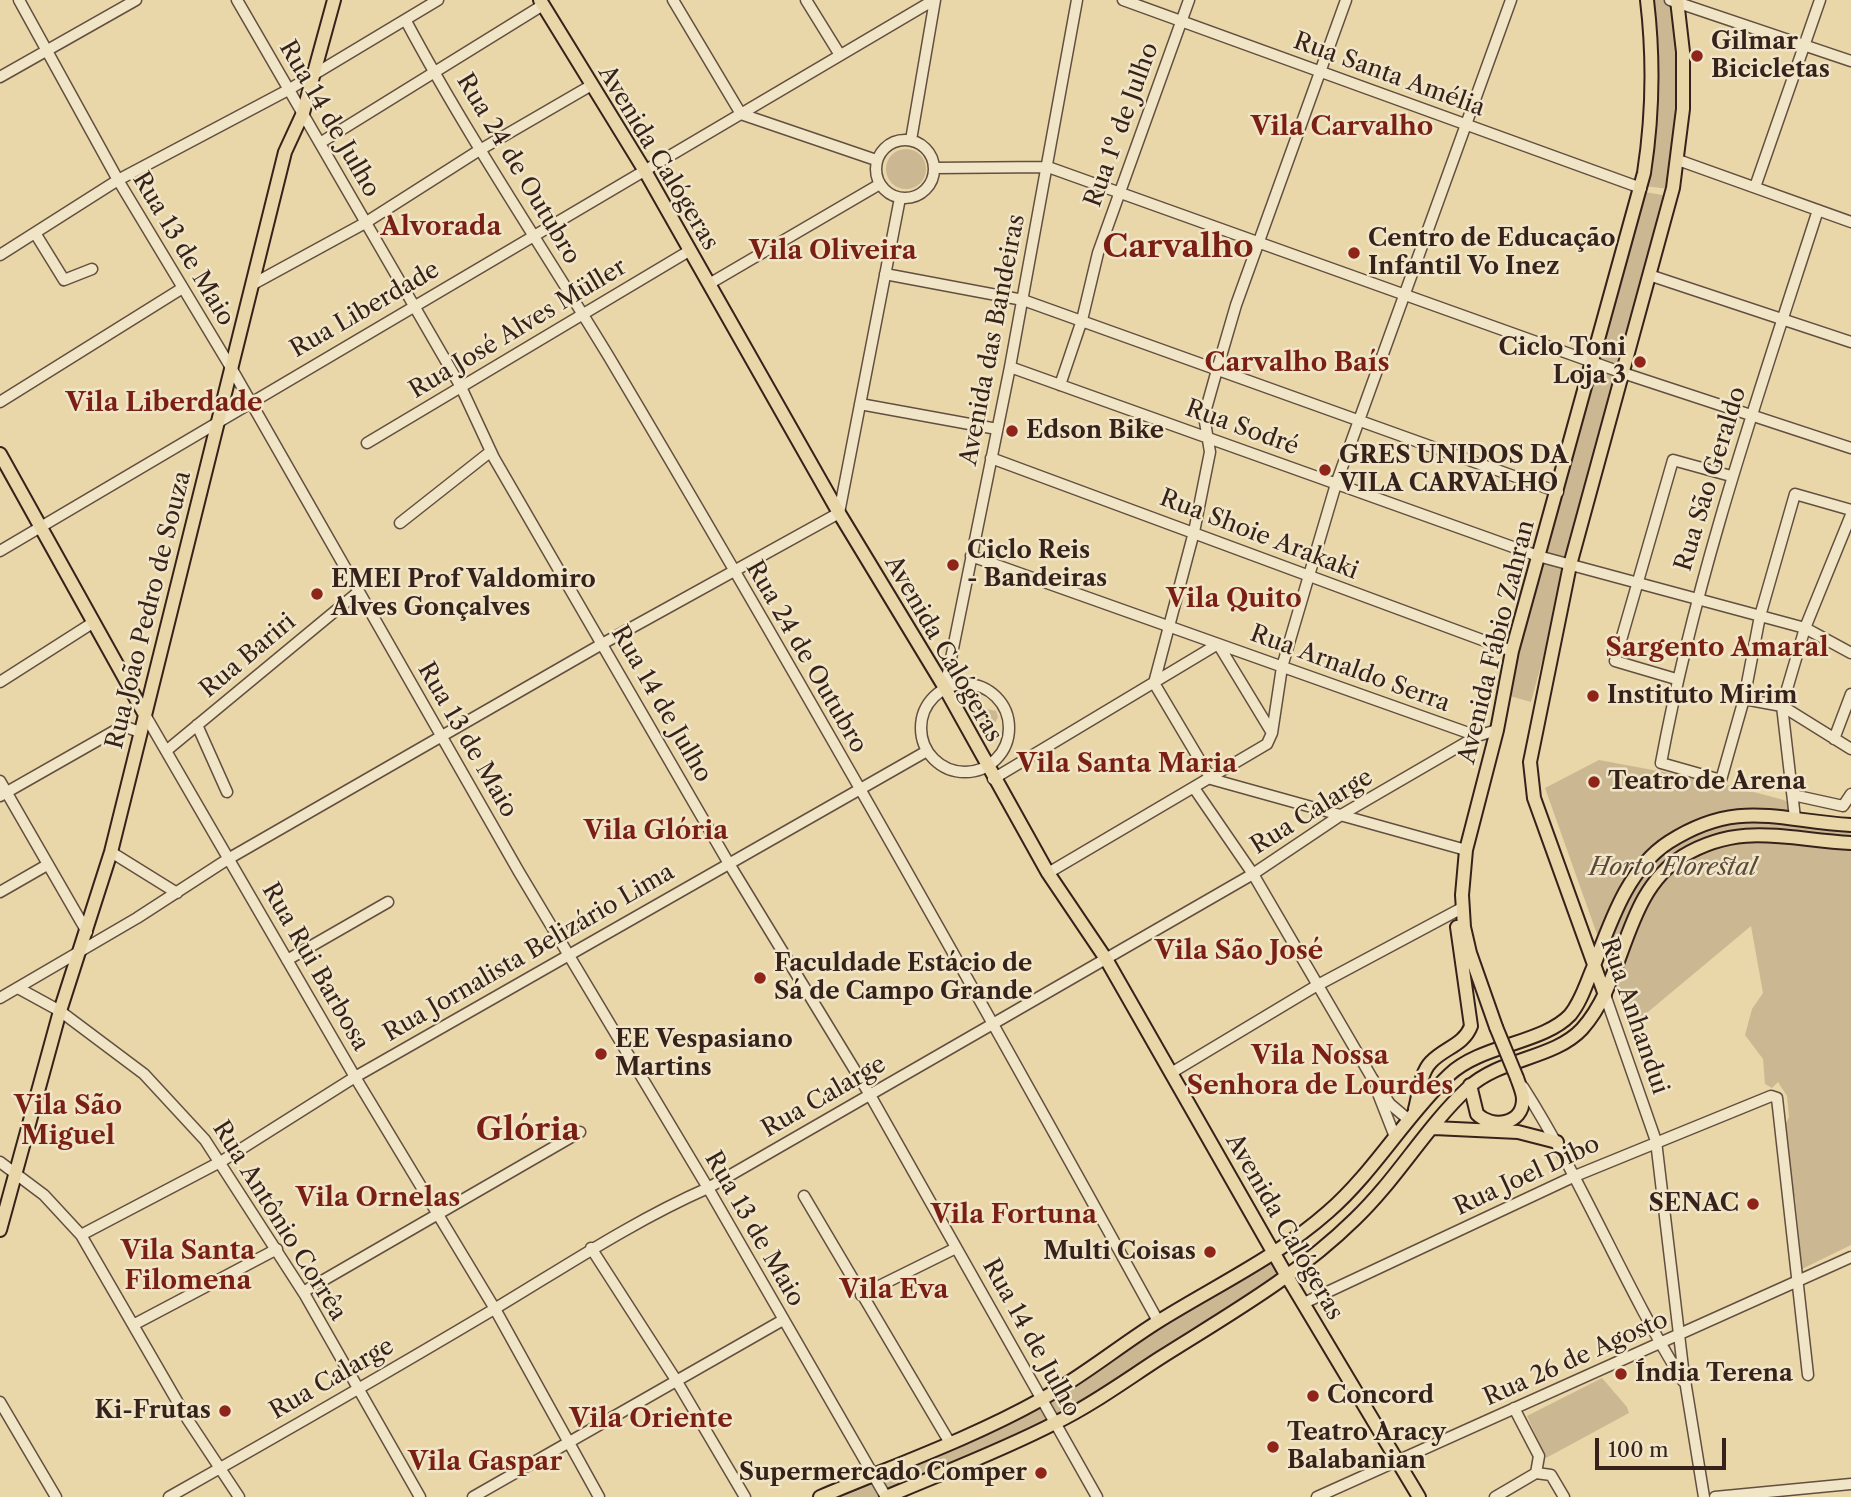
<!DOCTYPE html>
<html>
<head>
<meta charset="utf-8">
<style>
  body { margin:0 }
  #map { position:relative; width:1851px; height:1497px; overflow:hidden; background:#e9d7aa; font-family:"Libre Caslon Text",serif }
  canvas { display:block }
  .scale { position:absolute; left:1595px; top:1438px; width:131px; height:32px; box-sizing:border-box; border:4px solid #36221b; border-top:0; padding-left:9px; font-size:21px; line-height:24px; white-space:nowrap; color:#36221b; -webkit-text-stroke:5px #f1e5c8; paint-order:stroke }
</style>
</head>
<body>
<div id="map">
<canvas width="1851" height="1497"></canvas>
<div class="scale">100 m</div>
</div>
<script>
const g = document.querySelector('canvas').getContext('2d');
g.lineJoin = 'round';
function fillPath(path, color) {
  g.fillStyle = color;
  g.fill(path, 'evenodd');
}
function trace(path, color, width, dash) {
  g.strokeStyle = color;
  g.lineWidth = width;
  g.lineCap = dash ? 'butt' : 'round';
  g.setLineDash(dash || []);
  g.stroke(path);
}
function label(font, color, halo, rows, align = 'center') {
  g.font = font + ' "Libre Caslon Text",serif';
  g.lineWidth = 5;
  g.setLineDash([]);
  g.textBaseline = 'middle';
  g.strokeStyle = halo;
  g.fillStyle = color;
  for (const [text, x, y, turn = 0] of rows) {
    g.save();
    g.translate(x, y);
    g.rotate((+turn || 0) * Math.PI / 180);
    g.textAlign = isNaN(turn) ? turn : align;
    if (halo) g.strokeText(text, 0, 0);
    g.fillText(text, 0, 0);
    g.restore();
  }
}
fillPath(new Path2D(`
  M1649,0H1675L1680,101L1669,189L1644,186Z
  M886 169a20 20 0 1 1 40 0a20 20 0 1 1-40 0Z
  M1645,192L1668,196L1531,702L1506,695Z
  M973,706L996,711L998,717L987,738L968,709Z
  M1599,760L1712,781L1784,800L1800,812L1851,818V1245L1802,1269L1795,1197L1790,1193L1788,1171L1790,1158L1785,1125L1789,1117L1787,1096L1778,1082L1772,1088L1765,1084L1763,1059L1745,1035L1752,1009L1763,993L1751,926L1630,1027L1545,788Z
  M1275,1255L1288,1278L1055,1424L886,1497H820L1021,1410Z
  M1602,1378L1627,1407L1629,1413L1546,1458L1527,1416Z`), '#cbb892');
const minor = new Path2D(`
  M19,0L118,180L233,371L519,872L708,1188L886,1497
  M237,0L461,387L494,458L728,862L870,1095L1097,1497
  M673,0L741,114L876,160
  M806,0L840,55
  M1123,0L1641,188
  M1670,0L1851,61
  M406,21C468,137 541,245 609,357C798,675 980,998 1158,1321
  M0,77L136,0
  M876 169a29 29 0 1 1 58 0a29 29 0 1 1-58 0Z
  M911,140L935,0
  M320,143L543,5
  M1678,160L1851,222
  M934,168L1048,167L1623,373L1851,448
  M1755,187L1820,0
  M1818,210C1759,393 1696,574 1661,763L1721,780L1744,699L1760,616L1795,494L1851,510
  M35,233L64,280L92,269
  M0,255L118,180L288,90L438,0
  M885,274L1023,300L1558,492
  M1649,275L1851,342
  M255,283L365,223L478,151L590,86
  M709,284L880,184
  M1010,367L1538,556L1805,628L1851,653
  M1060,385L1082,320L1098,253L1189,0
  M0,402L181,289
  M860,404L997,429
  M367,443L689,251
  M991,458L1512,651
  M400,523L490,452
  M0,551L934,0
  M971,556L1477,736
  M1676,679L1615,661L1673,460L1731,476
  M0,682L94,622
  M921 728a44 44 0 1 1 88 0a44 44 0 1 1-88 0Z
  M945,688L1010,367L1077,0
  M1744,699L1782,706L1851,749
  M144,713L355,1077L495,1309L599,1497
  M197,725L227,792
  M1834,739L1851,694
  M166,751L357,593
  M993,779L1218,644L1272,733
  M1211,779L1154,683L1194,532L1210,452L1204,416L1217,370L1236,305L1346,0
  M1211,779L1466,850
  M0,781L87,932
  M1194,788L1253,874L1372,1078L1390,1104L1409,1120
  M1793,795L1843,806L1851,794
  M0,796L123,726L140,732
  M1795,818L1782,706L1805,628L1851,515
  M111,852L177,893
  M1048,873L1267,744L1272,733L1282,667L1336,484L1511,0
  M0,892L47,865
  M287,960L388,902
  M18,988L60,1011L144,1074L205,1140L305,1295L420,1497
  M1605,995L1656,1141L1683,1368L1704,1497
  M0,998L137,918L228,859L602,644L839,513L900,198
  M1171,1073L1316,986L1462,908
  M1523,1087C1583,1181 1624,1286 1683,1381
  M1377,1091L1395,1137
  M0,1162L44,1195L81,1235L188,1420L239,1497
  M804,1196L950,1443
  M81,1235L222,1161L355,1077L927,751
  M591,1248L676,1380L745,1497
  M303,1292L580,1132
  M861,1295L956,1248
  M1304,1303L1575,1176L1771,1096L1777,1098L1808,1375
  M133,1325L277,1249
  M0,1402L56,1497
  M1514,1408L1539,1456L1536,1473
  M1536,1473L1551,1475L1564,1497
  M169,1497C277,1436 385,1374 491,1311C563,1268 631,1222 708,1188L1253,874L1341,815L1477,736L1497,730
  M473,1497L783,1320
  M1317,1497L1851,1257
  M1495,1497L1536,1473
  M1715,1497L1851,1484`);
const major = new Path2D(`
  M540,0L645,171L839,513L945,688L1048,873L1106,959L1288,1278L1419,1497
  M0,454L144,713
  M1605,995L1534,798L1530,762L1570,565L1673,188L1683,109V52L1677,0
  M1496,1027L1470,953L1464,927L1462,895L1466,850L1497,730L1512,651L1644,173C1653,115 1654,59 1647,0
  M1470,1085L1477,1114C1492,1129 1523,1125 1523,1099C1523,1093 1519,1084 1517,1078
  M1415,1109C1419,1095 1420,1073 1431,1062C1444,1048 1464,1045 1471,1026L1457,927
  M1434,1128L1518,1132L1557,1142
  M0,1230L60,1011L111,852L285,152L303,113L334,0
  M820,1497C893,1466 970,1439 1040,1400C1082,1377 1119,1346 1159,1321C1217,1285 1277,1257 1328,1212C1374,1172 1405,1117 1449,1075C1480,1045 1544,1043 1570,1015C1581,1002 1586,984 1593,968C1610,924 1627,869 1669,842C1738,798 1778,821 1851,825
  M886,1497C942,1473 1001,1451 1055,1423C1092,1405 1126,1380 1160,1358C1228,1315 1297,1276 1355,1219C1397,1179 1426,1127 1468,1088C1500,1058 1554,1059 1582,1029C1627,979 1622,894 1683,856C1741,821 1789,840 1851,843`);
trace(minor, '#634f3f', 13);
trace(major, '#36221b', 16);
trace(minor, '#f1e5c8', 10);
trace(major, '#e9d7aa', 12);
const majorBridge = new Path2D(`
  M1496,1027L1517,1078`);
trace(majorBridge, '#36221b', 16, []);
trace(majorBridge, '#e9d7aa', 12);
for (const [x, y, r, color] of [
  [1697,56,7,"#8f2418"],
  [1354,253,7,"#8f2418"],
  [1640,362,7,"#8f2418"],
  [1012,431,7,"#8f2418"],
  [1325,470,7,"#8f2418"],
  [953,565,7,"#8f2418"],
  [317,594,7,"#8f2418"],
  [1593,696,7,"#8f2418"],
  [1594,782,7,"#8f2418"],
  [760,978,7,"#8f2418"],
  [601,1054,7,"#8f2418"],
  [1753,1204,7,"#8f2418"],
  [1210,1252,7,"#8f2418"],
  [1621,1374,7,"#8f2418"],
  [1313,1396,7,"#8f2418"],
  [225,1411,7,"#8f2418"],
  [1273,1447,7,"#8f2418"],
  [1041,1473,7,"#8f2418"]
]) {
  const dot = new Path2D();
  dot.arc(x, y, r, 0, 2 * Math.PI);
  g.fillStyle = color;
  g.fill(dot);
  trace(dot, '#f1e5c8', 2.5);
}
label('bold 24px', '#36221b', '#f1e5c8', [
  ["Gilmar",1711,42],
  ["Bicicletas",1711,70],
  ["Centro de Educação",1368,239],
  ["Infantil Vo Inez",1368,267],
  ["Ciclo Toni",1626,348,"right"],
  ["Loja 3",1626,376,"right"],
  ["Edson Bike",1026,431],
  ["GRES UNIDOS DA",1339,456],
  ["VILA CARVALHO",1339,484],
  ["Ciclo Reis",967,551],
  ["- Bandeiras",967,579],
  ["EMEI Prof Valdomiro",331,580],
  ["Alves Gonçalves",331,608],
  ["Instituto Mirim",1607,696],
  ["Teatro de Arena",1608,782],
  ["Faculdade Estácio de",774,964],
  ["Sá de Campo Grande",774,992],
  ["EE Vespasiano",615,1040],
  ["Martins",615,1068],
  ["SENAC",1739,1204,"right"],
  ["Multi Coisas",1196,1252,"right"],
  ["Índia Terena",1635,1374],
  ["Concord",1327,1396],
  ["Ki-Frutas",211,1411,"right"],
  ["Teatro Aracy",1287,1433],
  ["Balabanian",1287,1461],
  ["Supermercado Comper",1027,1473,"right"]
], 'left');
label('24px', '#36221b', '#f1e5c8', [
  ["Rua Santa Amélia",1389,75,20],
  ["Rua 14 de Julho",329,119,60],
  ["Rua 1º de Julho",1122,125,-70],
  ["Avenida Calógeras",658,158,59],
  ["Rua 24 de Outubro",518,169,59],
  ["Rua 13 de Maio",183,249,59],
  ["Rua Liberdade",365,310,-30],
  ["Rua José Alves Müller",518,329,-31],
  ["Avenida das Bandeiras",993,340,-79],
  ["Rua Sodré",1242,428,20],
  ["Rua São Geraldo",1711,479,-73],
  ["Rua Shoie Arakaki",1259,535,21],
  ["Rua João Pedro de Souza",149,610,-76],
  ["Avenida Fábio Zahran",1497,642,-76],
  ["Avenida Calógeras",943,649,60],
  ["Rua Bariri",248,656,-40],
  ["Rua 24 de Outubro",806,657,60],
  ["Rua Arnaldo Serra",1350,669,20],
  ["Rua 14 de Julho",661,704,60],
  ["Rua 13 de Maio",467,740,60],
  ["Rua Calarge",1312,812,-32],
  ["Rua Jornalista Belizário Lima",529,953,-30],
  ["Rua Rui Barbosa",315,967,60],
  ["Rua Anhandui",1634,1016,71],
  ["Rua Calarge",824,1097,-30],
  ["Rua Joel Dibo",1527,1176,-25],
  ["Rua Antônio Corrêa",279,1221,58],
  ["Avenida Calógeras",1284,1227,60],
  ["Rua 13 de Maio",754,1229,60],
  ["Rua 14 de Julho",1031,1338,61],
  ["Rua 26 de Agosto",1576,1359,-24],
  ["Rua Calarge",332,1379,-30]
]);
label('italic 24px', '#5b4839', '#f1e5c8', [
  ["Horto Florestal",1673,868]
]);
label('bold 26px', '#7a1f14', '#f1e5c8', [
  ["Vila Carvalho",1342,127],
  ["Alvorada",441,227],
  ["Vila Oliveira",833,251],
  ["Carvalho Baís",1297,363],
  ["Vila Liberdade",164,403],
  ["Vila Quito",1234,599],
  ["Sargento Amaral",1717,648],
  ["Vila Santa Maria",1127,764],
  ["Vila Glória",656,831],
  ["Vila São José",1239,951],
  ["Vila Nossa",1320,1056],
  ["Senhora de Lourdes",1320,1086],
  ["Vila São",68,1106],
  ["Miguel",68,1136],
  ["Vila Ornelas",378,1198],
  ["Vila Fortuna",1014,1215],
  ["Vila Santa",188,1251],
  ["Filomena",188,1281],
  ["Vila Eva",894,1290],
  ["Vila Oriente",651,1419],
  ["Vila Gaspar",485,1462]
]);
label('bold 32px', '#7a1f14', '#f1e5c8', [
  ["Carvalho",1178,248],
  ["Glória",528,1131]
]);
</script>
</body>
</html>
